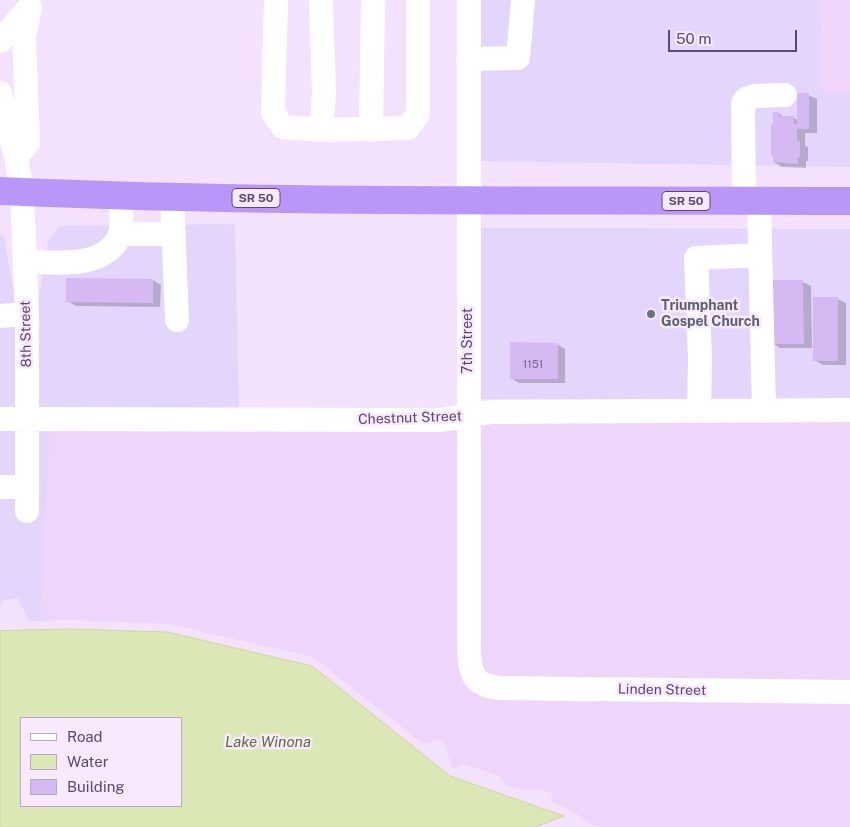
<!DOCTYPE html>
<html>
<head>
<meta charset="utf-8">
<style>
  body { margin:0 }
  #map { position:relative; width:850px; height:827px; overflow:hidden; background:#f4e2fd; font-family:"Public Sans",sans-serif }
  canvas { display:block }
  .legend { position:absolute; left:20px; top:717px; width:162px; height:90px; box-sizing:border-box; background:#f8e9ff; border:1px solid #b9a9c8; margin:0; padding:6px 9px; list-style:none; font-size:15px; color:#5b4875 }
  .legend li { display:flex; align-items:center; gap:10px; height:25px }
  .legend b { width:25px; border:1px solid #b9a9c8 }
  .scale { position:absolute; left:668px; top:30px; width:129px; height:22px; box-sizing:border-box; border:2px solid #5b4875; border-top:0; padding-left:6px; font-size:15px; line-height:18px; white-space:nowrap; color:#5b4875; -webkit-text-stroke:4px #f8e9ff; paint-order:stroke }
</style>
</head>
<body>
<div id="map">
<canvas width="850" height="827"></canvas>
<ul class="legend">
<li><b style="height:6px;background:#fff"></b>Road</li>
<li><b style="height:14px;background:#dce7b6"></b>Water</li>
<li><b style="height:14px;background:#d4b9f3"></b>Building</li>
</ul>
<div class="scale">50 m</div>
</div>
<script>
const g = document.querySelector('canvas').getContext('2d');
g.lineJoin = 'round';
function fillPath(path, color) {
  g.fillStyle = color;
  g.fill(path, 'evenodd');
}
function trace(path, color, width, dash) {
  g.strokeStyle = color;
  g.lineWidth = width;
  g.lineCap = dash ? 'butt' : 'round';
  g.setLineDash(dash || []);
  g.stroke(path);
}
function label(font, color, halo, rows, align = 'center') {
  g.font = font + ' "Public Sans",sans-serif';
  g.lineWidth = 5;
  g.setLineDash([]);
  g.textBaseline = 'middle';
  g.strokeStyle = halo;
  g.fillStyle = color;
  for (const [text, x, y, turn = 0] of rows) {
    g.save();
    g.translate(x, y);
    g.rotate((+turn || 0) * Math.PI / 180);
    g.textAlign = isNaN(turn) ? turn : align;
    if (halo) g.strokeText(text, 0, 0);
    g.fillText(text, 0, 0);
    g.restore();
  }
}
fillPath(new Path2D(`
  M821,0H850V94H822Z
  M850,420V683L490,678L480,666L478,425L493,422Z
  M460,428L479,695L484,698L496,699L587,702L617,700L850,703V827H607L592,825L566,807L551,802L552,794L542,790L522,789L506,785L497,775L463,764L455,769L452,767L444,743L437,739L429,743H422L313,657L169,624L69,620L41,621L50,429Z`), '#edd6fa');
fillPath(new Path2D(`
  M477,0H821L822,93L850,94V167L477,161Z
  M235,224L239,411L36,409V314L48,242L59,226Z
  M477,228L850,229V400L478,399Z
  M0,234L4,237L18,314V409H0Z
  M0,429H18L19,521L36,520V429H50L41,621H30L17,598L3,601L0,606Z`), '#e4d5fd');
const water = new Path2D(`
  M69,629L167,632L312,666L450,776L564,816L535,827H0V631ZM21,718H181V806H21Z`);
fillPath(water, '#dce7b6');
trace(water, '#cbd99c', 1);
fillPath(new Path2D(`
  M808,95L817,99V133H805V146L808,147V161H806V168L782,167L774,162V156L772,155L775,126L778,113L786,118H794L799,121Z
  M153,280L161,285L160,307L76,306L67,301Z
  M771,282H803L811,286L812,348H780L772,343Z
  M837,299L846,303V365H823L814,360Z
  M557,344L565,349V383H519L511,378Z`), '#0003');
fillPath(new Path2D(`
  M797,93H809V129H797V141H800V157H798V164L773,162V155H771V124H773V112H779V116H794V124H797Z
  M66,278L153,279V303L66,302Z
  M770,280H803L804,344H770Z
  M813,297H838V361H813Z
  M510,342L558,343V379H510Z`), '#d4b9f3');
trace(new Path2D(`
  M276,0L273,113L283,127L321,130L408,128L418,114V0
  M469,0V653C471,677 475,685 500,688L850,692
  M0,41L29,8
  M468,59L518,58L523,0
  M0,93L16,157L22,192L27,314V511
  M321,130L324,94L321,0
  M371,130L373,0
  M16,157L28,143L24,37L30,7
  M172,197L177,320
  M744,201L743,103L746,99L755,96L785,95
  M759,201L764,411
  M120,234H173
  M25,262C55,262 105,270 120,235C123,227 121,206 121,196
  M0,316L27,314
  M699,411L700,358L696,258L760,255
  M0,419L441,420L492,412L850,410
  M0,487H27`), '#fff', 24);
trace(new Path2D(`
  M0,191C283,204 567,199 850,201`), '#b897f9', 28);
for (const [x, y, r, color] of [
  [651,314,5,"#6b7280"]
]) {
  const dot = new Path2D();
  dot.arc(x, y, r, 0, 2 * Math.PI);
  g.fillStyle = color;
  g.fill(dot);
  trace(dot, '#f8e9ff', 2);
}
label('11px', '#796494', null, [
  ["1151",533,365]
]);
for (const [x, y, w] of [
  [256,198,48],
  [686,201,48]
]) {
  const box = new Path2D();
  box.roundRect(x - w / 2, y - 9.5, w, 19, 4);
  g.fillStyle = '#f8e9ff';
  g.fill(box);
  trace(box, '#5b4875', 1);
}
label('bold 12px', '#5b4875', null, [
  ["SR 50",256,198],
  ["SR 50",686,201]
]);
label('bold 14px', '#5b616d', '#f8e9ff', [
  ["Triumphant",661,306],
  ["Gospel Church",661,322]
], 'left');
label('14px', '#5b4875', '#f8e9ff', [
  ["8th Street",26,334,-91],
  ["7th Street",468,341,-90],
  ["Chestnut Street",410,418,-2],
  ["Linden Street",662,690,1]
]);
label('italic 15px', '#606d35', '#f8e9ff', [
  ["Lake Winona",268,742]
]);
</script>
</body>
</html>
